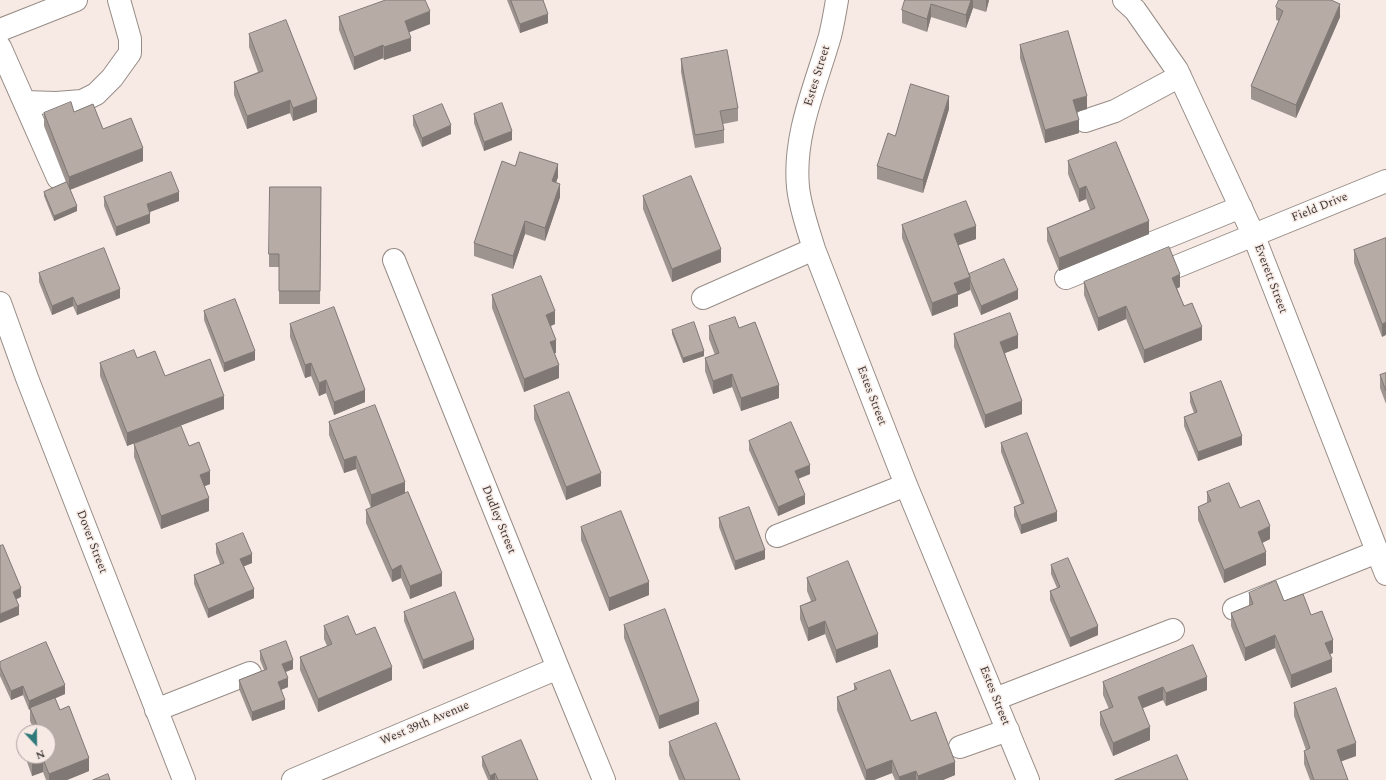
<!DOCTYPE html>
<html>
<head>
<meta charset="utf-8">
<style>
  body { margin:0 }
  #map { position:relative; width:1386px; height:780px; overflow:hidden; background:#f7eae5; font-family:Spectral,serif }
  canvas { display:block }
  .north { position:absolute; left:16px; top:724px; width:40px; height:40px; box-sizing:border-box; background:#f7eae5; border:1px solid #ada39f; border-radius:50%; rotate:158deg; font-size:11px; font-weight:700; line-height:16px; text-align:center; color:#3d3836 }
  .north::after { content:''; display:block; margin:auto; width:14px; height:18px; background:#2f7979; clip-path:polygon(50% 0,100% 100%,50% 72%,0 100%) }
</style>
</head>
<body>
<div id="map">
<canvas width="1386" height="780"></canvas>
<div class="north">N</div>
</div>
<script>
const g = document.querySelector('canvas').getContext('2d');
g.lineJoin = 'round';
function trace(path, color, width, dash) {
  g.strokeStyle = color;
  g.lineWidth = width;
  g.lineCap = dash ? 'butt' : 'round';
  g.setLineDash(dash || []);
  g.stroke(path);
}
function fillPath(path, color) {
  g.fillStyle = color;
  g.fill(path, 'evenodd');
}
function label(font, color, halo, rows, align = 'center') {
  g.font = font + ' Spectral,serif';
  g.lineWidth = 3;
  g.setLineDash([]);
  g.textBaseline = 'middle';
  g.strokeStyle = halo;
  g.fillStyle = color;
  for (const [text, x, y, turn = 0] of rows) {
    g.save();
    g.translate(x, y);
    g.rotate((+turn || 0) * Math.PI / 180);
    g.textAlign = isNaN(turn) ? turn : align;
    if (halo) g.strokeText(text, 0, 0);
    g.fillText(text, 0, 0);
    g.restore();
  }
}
const minor = new Path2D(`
  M837,0C835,12 833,24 830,36C816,85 793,135 798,187C800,207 808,229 814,249L906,485L1028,780
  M1124,0L1135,10L1177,70L1253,234L1386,574
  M0,47L58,178
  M25,102L56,103L82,101L96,94L112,78L130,53V39L119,0
  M1085,121L1115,111L1180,76
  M394,260L558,668L604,780
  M1178,266L1386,181
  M1066,278L1241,207
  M703,298L814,249
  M0,303L27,378L184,780
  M777,536L906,485
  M1234,609L1377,552
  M995,699L1173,630
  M156,710L250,673
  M960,747L1008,730
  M293,780L558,668`);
const major = new Path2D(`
  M0,30L76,0`);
trace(minor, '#978c86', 24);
trace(major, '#978c86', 24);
trace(minor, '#fff', 22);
trace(major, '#fff', 22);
fillPath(new Path2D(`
  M507,0H543L548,23L520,33Z
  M905,0H989L986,12L973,8L966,28L931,17L927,32L902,23V10Z
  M1276,7L1340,17L1296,118L1251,99V86L1279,21L1276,20Z
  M339,17L430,24L409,32L411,51L384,60L383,58L354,70L339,30Z
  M249,34L317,112L293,121L290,113L247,129L234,95V82L258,72L249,47Z
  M1020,45L1087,109L1077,112L1079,133L1045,143L1020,58Z
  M681,59L738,108V121L723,124L724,130V143L695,148L681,72Z
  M949,109L923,193L877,179V166Z
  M74,112L103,129L143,161L70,190L77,211L54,221L44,196V192L66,182L44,126V113Z
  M474,114L512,140L484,151L474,123Z
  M413,116L451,134L422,147L413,125Z
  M1068,161L1149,234L1059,271L1047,241V228L1090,210L1086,199L1079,202L1068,174Z
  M515,166L558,177L556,182L560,197L545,241L525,234L513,269L474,256V243Z
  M321,187L320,304H279V267H269V254Z
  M643,196L721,262L672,282L643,209Z
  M104,197L179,201L150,212V223L116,236L104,206Z
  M902,225L976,239L958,245L969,274L1018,299L981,315L970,289V290L958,295V306L932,316L902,238Z
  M1386,238L1382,337L1354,263V250Z
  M39,273L120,298L77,315L73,306L52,315L39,282Z
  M1084,282L1180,287L1177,288L1184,306L1202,340L1144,363L1126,319L1098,331L1084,295Z
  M492,295L555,324L551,326L556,353H554L559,378L524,392L492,308Z
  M204,311L255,360L224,372L204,320Z
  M290,324L365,402L334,415L326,393L319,396L311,376L305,378L290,337Z
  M709,326L739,328L779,398L741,411L732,387L713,394L705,371V358L715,355L709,339Z
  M672,330L704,356L683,363L672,334Z
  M954,334L1018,348L1005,353L1022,414L985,428L954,347Z
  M137,358L165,376L224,409L127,446L100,376V363Z
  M1386,373V404L1380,388V375Z
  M1190,393L1242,445L1198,461L1184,426V417L1194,413L1190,402Z
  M534,406L601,486L566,500L534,419Z
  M329,422L405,493L442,586L410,599L401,578L392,582L366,523V510L371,508L356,469L344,473L329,435Z
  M749,441L810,474L798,479L805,504L778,516L749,450Z
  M1001,443L1057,521L1021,534L1014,516V507L1021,504L1001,452Z
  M134,444L189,446L210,484L205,486L209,511L161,529L134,457Z
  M1207,492L1240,508L1270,539L1262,543L1266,565L1224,583L1198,520V507L1207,503Z
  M719,518L765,559L735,570L719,527Z
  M581,527L649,595L609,611L581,540Z
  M216,544L252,563L244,566L254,598L208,618L194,584V575L220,564L216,553Z
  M1051,565L1098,635L1070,647L1050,600V591L1057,588L1051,574Z
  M807,578L878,647L836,663L825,634L808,641L800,619V606L811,601L807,591Z
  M1249,593L1284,601L1311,615L1333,653L1330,654L1332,672L1291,688L1275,648L1245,661L1231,626V613L1249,606Z
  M404,612L474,649L423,669L404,621Z
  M624,625L699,714L659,729L624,638Z
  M324,626L356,635L392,680L318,712L300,670V657L327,646L324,639Z
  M260,651L293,669L286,672L288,687L281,690L285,709L252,721L239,689V680L264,670L260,660Z
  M0,662L65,694L55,698L60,710L89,771L67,780H46L43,772L32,776L25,756H48L35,732L30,721V709L29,710L23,695L11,700L0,676Z
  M1103,682L1207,690L1166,706L1163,700L1143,708L1150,740L1113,756L1100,725V712L1109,709L1103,695Z
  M854,684L911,721L955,775L943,780H895L892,773L874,780H865L837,710V697L854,690Z
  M1294,703L1356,756L1341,761L1348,780H1310L1304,764V751L1306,750L1294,716Z
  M22,736H24V754L22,749Z
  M669,742L740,780H679L669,755Z
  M482,757L538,780H488L482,766Z`), '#9d938f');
fillPath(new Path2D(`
  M971,0H973V8L966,28V15Z
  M986,0H989L986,12Z
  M931,4V17L927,32V19Z
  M1340,4V17L1296,118V105Z
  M430,11V24L405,34V21Z
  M548,14V23L520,33V24Z
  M411,38V51L384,60V47Z
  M383,45V58L354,70V57Z
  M949,96V109L923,193V180Z
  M1087,96V109L1073,113V100Z
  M317,99V112L293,121V108Z
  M290,100V113L247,129V116Z
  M1079,120V133L1045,143V130Z
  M451,125V134L422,147V138Z
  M512,131V140L484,151V142Z
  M143,148V161L69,190V177Z
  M558,164V177L552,194V181Z
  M560,184V197L545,241V228Z
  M1086,186V199L1079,202V189Z
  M179,192V201L147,213V204Z
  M77,206V211L54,221V216Z
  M150,214V223L116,236V227Z
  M525,221V234L513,269V256Z
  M1149,221V234L1059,271V258Z
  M976,226V239L954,247V234Z
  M721,249V262L672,282V269Z
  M1180,274V287L1172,291V278Z
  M970,277V290L958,295V306L932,316V303L954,283Z
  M120,289V298L77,315V306Z
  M1018,290V299L981,315V306Z
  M73,297V306L52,315V306Z
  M1126,306V319L1098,331V318Z
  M555,311V324L546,328V315Z
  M1386,322V335L1382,337V324Z
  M1202,327V340L1144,363V350Z
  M1018,335V348L1000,355V342Z
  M556,340V353L550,355V342Z
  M255,351V360L224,372V363Z
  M704,351V356L683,363V358Z
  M311,363V376L305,378V365Z
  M559,365V378L524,392V379Z
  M732,374V387L713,394V381Z
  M326,380V393L319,396V383Z
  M779,385V398L741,411V398Z
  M365,390V402L334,415V402Z
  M224,396V409L127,446V433Z
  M1022,401V414L985,428V415Z
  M1242,436V445L1198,461V452Z
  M356,456V469L344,473V460Z
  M810,465V474L795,480V471Z
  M210,471V484L200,488V475Z
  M601,473V486L566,500V487Z
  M405,482V495L371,508V495Z
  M805,495V504L778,516V507Z
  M209,498V511L161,529V516Z
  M1057,512V521L1021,534V525Z
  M1270,526V539L1258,545V532Z
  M765,550V559L735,570V561Z
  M1266,552V565L1224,583V570Z
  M252,554V563L240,568V559Z
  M401,565V578L392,582V570Z
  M442,573V586L410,599V586Z
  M649,582V595L609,611V598Z
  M21,588V597L13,601V592Z
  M254,589V598L208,618V609Z
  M19,606V615L0,623V614Z
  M825,621V634L808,641V628Z
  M1098,626V635L1070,647V638Z
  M878,634V647L836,663V650Z
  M1275,635V648L1245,661V648Z
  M474,640V649L423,669V660Z
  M1333,640V653L1325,656V643Z
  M1332,659V672L1291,688V675Z
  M293,660V669L282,673V664Z
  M392,667V680L318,712V699Z
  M1207,677V690L1166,706V693Z
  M288,678V687L278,691V682Z
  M65,685V694L31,709L30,708V709L29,710V701Z
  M23,686V695L11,700V691Z
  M1163,687V700L1138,710V697Z
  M285,700V709L252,721V712Z
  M699,701V714L659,729V716Z
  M1150,727V740L1113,756V743Z
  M1356,743V756L1337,763V750Z
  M89,758V771L67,780H49V774Z
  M43,759V772L32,776V763Z
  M892,760V773L874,780H866V770Z
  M955,762V775L943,780H918V776Z
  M916,771V780H899V777Z
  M495,773V780H490V776Z`), '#807874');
const building = new Path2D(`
  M386,0H425L430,11L405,21L411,38L384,47L383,45L354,57L339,17Z
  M511,0H543L548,14L520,24Z
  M905,0H971L966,15L931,4L927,19L902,10Z
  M1279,0H1331L1340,4L1296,105L1251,86L1283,11L1276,7Z
  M286,20L317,99L293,108L290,100L247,116L234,82L263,71L249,34Z
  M1068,31L1087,96L1073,100L1079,120L1045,130L1020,45Z
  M727,50L738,108L720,111L724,130L695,135L681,59Z
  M911,84L949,96L923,180L877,166L888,133L895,136Z
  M71,102L74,112L93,104L103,129L131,118L143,148L69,177L44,113Z
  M502,103L512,131L484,142L474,114Z
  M442,104L451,125L422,138L413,116Z
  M1116,142L1149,221L1059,258L1047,228L1095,208L1086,186L1079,189L1068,161Z
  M520,152L558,164L552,181L560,184L545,228L525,221L513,256L474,243L502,161L515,166Z
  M171,172L179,192L147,204L150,214L116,227L104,197Z
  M691,176L721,249L672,269L643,196Z
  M67,182L77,206L54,216L44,192Z
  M270,187H321L320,291H279V254H269Z
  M966,201L976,226L954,234L970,277L954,283L958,293L932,303L902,225Z
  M1386,238V322L1382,324L1354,250Z
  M1169,247L1180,274L1172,278L1184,306L1192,303L1202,327L1144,350L1126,306L1098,318L1084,282Z
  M104,248L120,289L77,306L73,297L52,306L39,273Z
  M1004,259L1018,290L981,306L970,280V277L969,274Z
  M541,276L555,311L546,315L556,340L550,342L559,365L524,379L492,295Z
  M235,299L255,351L224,363L204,311Z
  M334,307L365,390L334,402L326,380L319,383L311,363L305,365L290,324Z
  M1010,313L1018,335L1000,342L1022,401L985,415L954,334Z
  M735,317L739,328L755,322L779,385L741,398L732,374L713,381L705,358L719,353L709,326Z
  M694,322L704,351L683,358L672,330Z
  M134,350L137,358L155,351L165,376L210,359L224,396L127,433L100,363Z
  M1386,373V391L1380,375Z
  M1221,381L1242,436L1198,452L1184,417L1197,412L1190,393Z
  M569,392L601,473L566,487L534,406Z
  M375,405L405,482L371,495L356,456L344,460L329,422Z
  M791,422L810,465L795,471L805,495L778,507L749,441Z
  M181,426L189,446L199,442L210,471L200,475L209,498L161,516L134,444Z
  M1027,433L1057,512L1021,525L1014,507L1024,503L1001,443Z
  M1229,483L1240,508L1259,500L1270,526L1258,532L1266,552L1224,570L1198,507L1211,501L1207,492Z
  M408,492L442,573L410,586L401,565L392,570L366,510Z
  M749,507L765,550L735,561L719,518Z
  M621,511L649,582L609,598L581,527Z
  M243,533L252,554L240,559L254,589L208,609L194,575L224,563L216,544Z
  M3,545L21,588L13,592L19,606L0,614V546Z
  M1068,558L1098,626L1070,638L1050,591L1060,587L1051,565Z
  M848,561L878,634L836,650L825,621L808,628L800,606L816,600L807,578Z
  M1276,581L1284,601L1303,594L1311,615L1322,611L1333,640L1325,643L1332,659L1291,675L1275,635L1245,648L1231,613L1253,604L1249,593Z
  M455,592L474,640L423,660L404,612Z
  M665,609L699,701L659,716L624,625Z
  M348,616L356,635L375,627L392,667L318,699L300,657L332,644L324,626Z
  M286,641L293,660L282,664L288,678L278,682L285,700L252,712L239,680L267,669L260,651Z
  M46,642L65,685L29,701L23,686L11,691L0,667V662Z
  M1193,645L1207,677L1166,693L1163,687L1138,697L1150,727L1113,743L1100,712L1113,707L1103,682Z
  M890,670L911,721L936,712L955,762L918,776L916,771L899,777L892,760L866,770L837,697L857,689L854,684Z
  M1336,688L1356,743L1337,750L1348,780H1314L1304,751L1310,748L1294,703Z
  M55,698L60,710L69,706L89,758L49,774L43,759L32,763L30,756H48V732H34L39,730L30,708Z
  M716,723L740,780H685L669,742Z
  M22,736H24V742Z
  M521,740L538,780H498L495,773L490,776L482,757Z
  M1177,755L1188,780H1115Z
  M108,774L110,780H93Z`);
fillPath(building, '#b7aba6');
trace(building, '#807874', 1);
label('12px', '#3d3836', '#f7eae5', [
  ["Estes Street",818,76,-73],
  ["Field Drive",1320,208,-22],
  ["Everett Street",1270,279,69],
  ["Estes Street",871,396,69],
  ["Dudley Street",498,520,68],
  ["Dover Street",91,542,69],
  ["Estes Street",994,696,68],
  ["West 39th Avenue",425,724,-23]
]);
</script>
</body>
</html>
